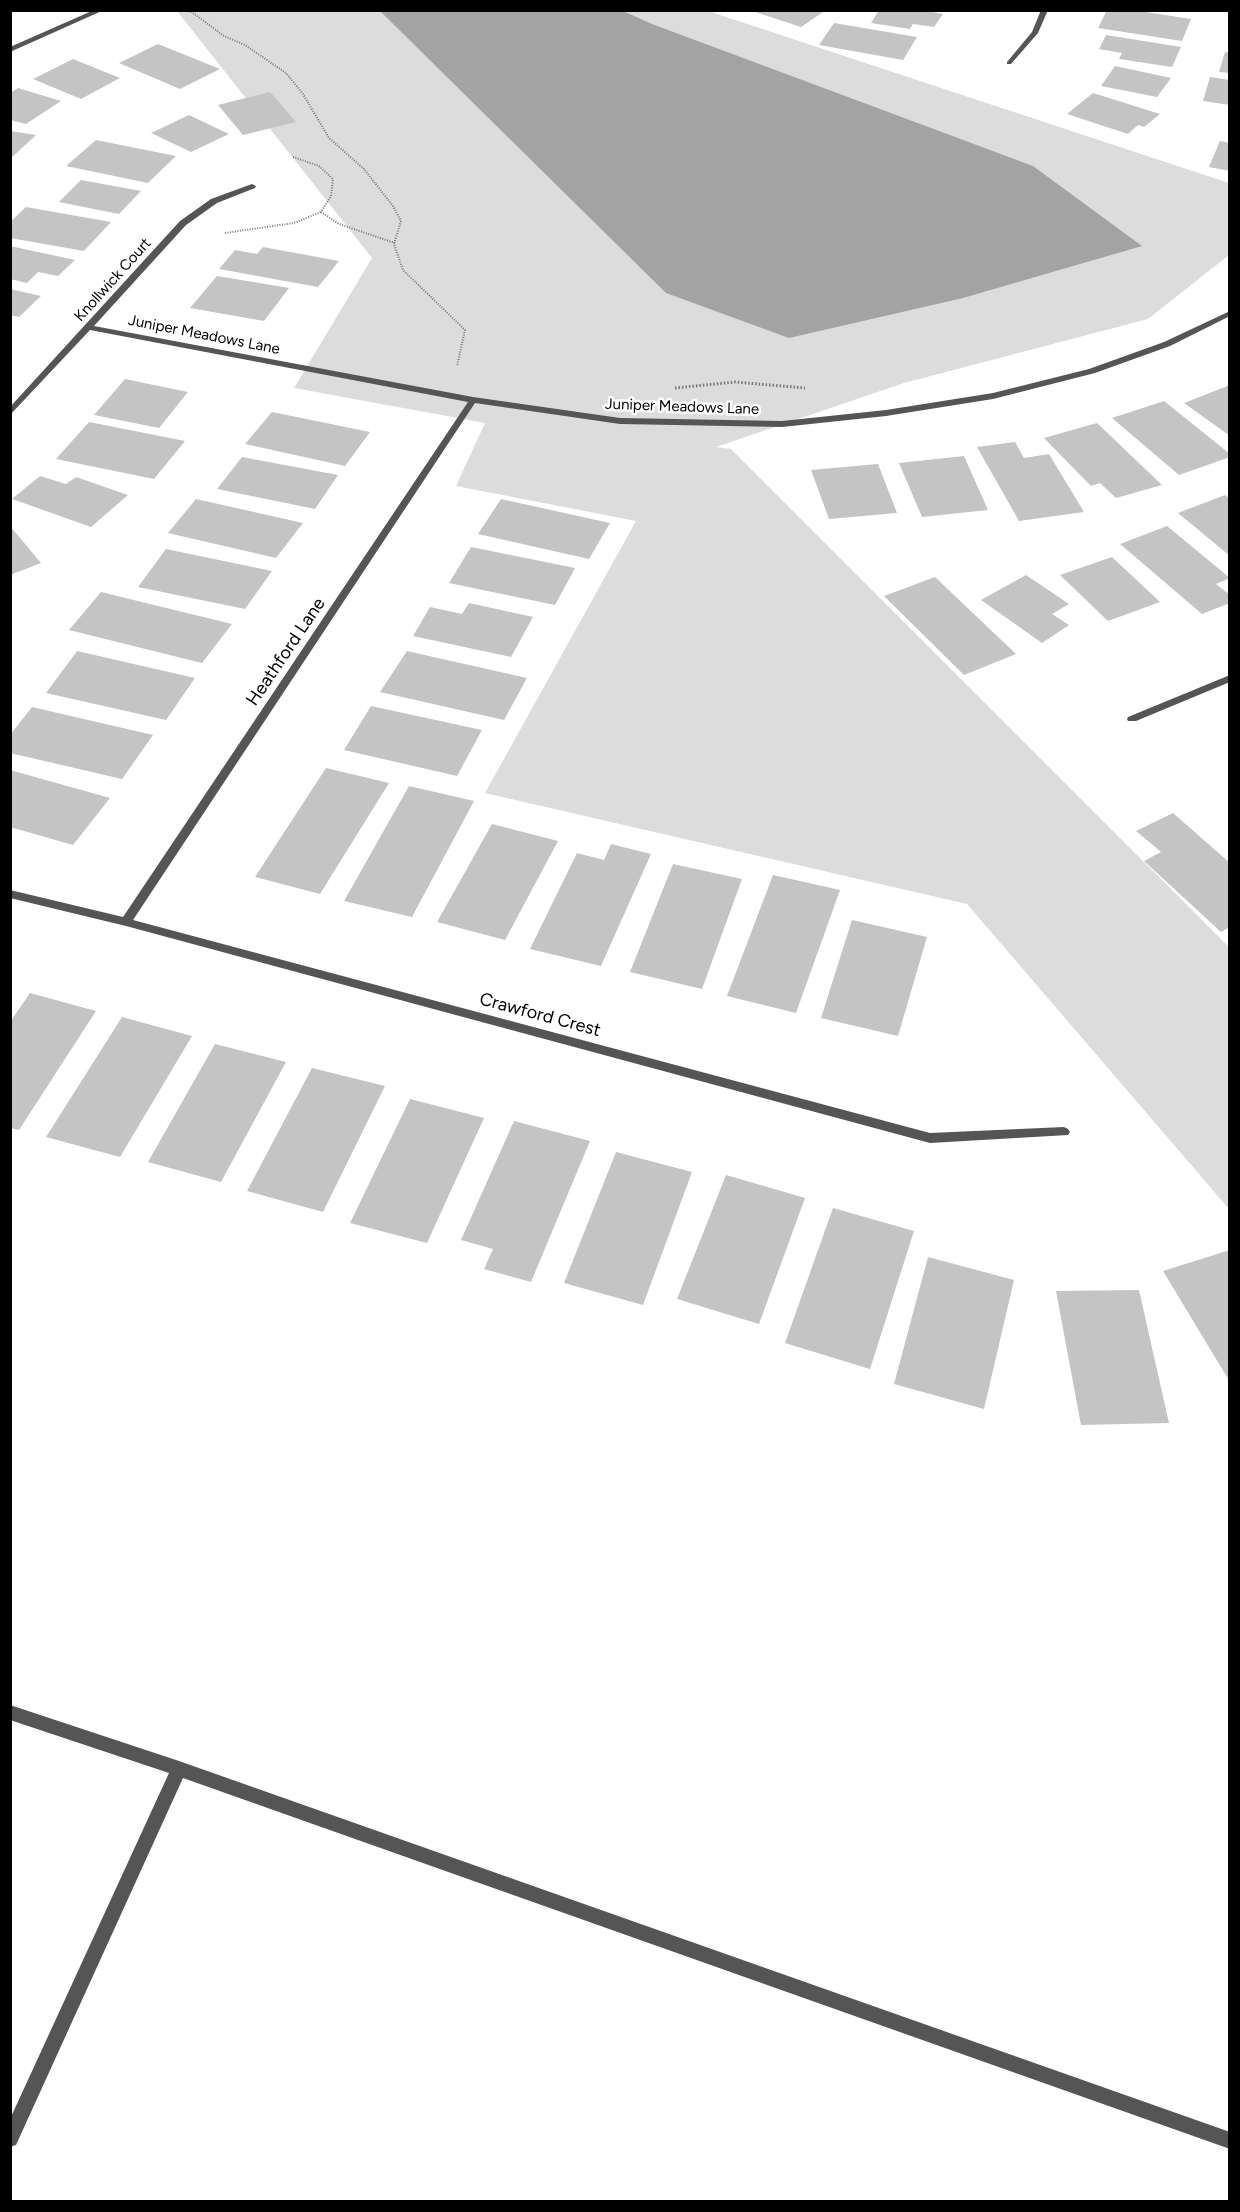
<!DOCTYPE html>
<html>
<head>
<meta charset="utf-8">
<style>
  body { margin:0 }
  #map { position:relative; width:1240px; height:2212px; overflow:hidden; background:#fff; font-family:Figtree,sans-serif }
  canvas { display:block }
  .frame { position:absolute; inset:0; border:12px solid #000; pointer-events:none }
</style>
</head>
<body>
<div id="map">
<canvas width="1240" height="2212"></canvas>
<div class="frame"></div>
</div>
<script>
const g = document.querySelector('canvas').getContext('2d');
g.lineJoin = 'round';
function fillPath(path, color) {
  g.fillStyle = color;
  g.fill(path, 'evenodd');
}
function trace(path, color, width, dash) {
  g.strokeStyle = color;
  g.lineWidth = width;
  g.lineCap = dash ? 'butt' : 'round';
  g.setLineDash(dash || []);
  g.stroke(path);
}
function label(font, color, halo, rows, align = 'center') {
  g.font = font + ' Figtree,sans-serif';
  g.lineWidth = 5;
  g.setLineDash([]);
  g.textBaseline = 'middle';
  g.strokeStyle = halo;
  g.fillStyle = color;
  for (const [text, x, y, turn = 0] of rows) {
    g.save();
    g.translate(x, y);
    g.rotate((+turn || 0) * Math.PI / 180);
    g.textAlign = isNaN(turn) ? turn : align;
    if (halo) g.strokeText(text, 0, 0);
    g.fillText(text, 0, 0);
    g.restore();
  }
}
fillPath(new Path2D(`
  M177,11H708L1229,183V255L1148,319L904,383L716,447L731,449L1229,947V1209L967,904L485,793L636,521L456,486L485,423L294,388L372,258Z`), '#dcdcdc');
fillPath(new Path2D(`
  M380,11H623L652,24L1033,166L1142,246L963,298L789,338L666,293Z`), '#a3a3a3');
fillPath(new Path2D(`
  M749,10H826L801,27Z
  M879,10H922L943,14L934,27L913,24L910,29L871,23Z
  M1107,10H1133L1191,19L1182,41L1098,28Z
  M834,23L917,37L903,60L819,45Z
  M1106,35L1181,47L1172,67L1119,59L1122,53L1099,49Z
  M158,44L220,69L180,89L119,63Z
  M1225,52L1230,53V73L1219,72Z
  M73,59L120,78L81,99L33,79Z
  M1115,66L1171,78L1157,97L1101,86Z
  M1210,77L1230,80V105L1203,101Z
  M18,88L61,101L26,124L10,120V93Z
  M270,92L296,122L243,135L218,105Z
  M1093,93L1160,114L1144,127L1138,125L1128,134L1067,114Z
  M189,115L229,134L191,152L151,133Z
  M10,131L36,135L10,159Z
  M96,140L176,156L148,183L66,166Z
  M1220,141L1230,143V171L1209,167Z
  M81,180L141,191L119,214L59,202Z
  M26,207L111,222L84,251L10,238V222Z
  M10,246L75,260L58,276L38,272L27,283L10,279Z
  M263,247L339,261L318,287L219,269L235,250L257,254Z
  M217,276L289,288L264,321L190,308Z
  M10,289L41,296L19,317L10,315Z
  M125,379L188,392L159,428L94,415Z
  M1230,385V436L1184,403Z
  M1164,401L1230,454V457L1179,475L1112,418Z
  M272,412L370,432L345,466L245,444Z
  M89,422L185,441L154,479L56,459Z
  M1097,423L1162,485L1116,498L1100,483L1091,486L1044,438Z
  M1015,442L1024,458L1049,454L1084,512L1019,521L977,447Z
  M964,456L988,510L922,517L899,463Z
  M242,457L338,475L315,509L217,489Z
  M878,464L897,513L829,519L811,470Z
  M40,476L66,484L76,477L128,495L91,527L12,499Z
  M1225,495L1230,499V556L1178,513Z
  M196,499L303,523L276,558L168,533Z
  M501,499L610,523L589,559L478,534Z
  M10,526L41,563L10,575Z
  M1167,526L1230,578L1216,584L1230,595V603L1202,614L1120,544Z
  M471,547L575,568L555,605L449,583Z
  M166,549L272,571L245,609L138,587Z
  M1112,557L1160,602L1108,621L1060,575Z
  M1026,575L1069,604L1052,614L1069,625L1042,643L981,600Z
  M935,577L1016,654L964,675L884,596Z
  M101,592L232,624L202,663L69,630Z
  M469,603L533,617L511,657L413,636L430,607L462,614Z
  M77,651L195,678L166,720L46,693Z
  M407,651L527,678L504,720L380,692Z
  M371,706L482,730L457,776L344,750Z
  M32,707L153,735L122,779L10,753V735Z
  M326,768L389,783L320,894L255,877Z
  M10,770L110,798L73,845L10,827Z
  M409,786L474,801L412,917L344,901Z
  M1173,813L1230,863V927L1221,932L1144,861L1161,852L1136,831Z
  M492,824L558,841L505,940L437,922Z
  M611,844L651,854L601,966L530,949L577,853L604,860Z
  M673,864L742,879L702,989L630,972Z
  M773,875L840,890L796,1013L727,996Z
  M852,920L927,937L898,1036L821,1018Z
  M30,993L96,1011L19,1130L10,1128V1022Z
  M122,1017L192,1036L120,1157L46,1137Z
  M215,1044L286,1062L221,1182L148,1162Z
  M312,1068L385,1086L323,1212L247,1191Z
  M410,1099L484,1118L427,1243L350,1223Z
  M514,1121L590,1141L531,1282L484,1269L493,1249L461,1240Z
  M616,1152L692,1172L643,1305L564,1283Z
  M726,1175L805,1198L759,1324L677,1299Z
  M833,1208L914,1231L870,1369L785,1343Z
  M1230,1250V1382L1163,1271Z
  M928,1257L1014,1280L984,1409L894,1384Z
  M1139,1290L1169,1423L1081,1425L1056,1291Z`), '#c4c4c4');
trace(new Path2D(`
  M189,10L224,36L245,45L286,73L303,94L329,138L364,169L393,206L401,221L394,244L403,270L465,330L457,366
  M293,157L319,166L333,179L331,196L321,212L339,224L395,243
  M225,233L294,223L321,212`), '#777', 2, [1, 1.5]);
trace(new Path2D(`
  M675,388L735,382L805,388`), '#777', 3, [1.5, 2]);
fillPath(new Path2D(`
  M94,10H104L10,52V47Z
  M1041,10H1048L1038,33L1011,64H1007V62L1032,32Z
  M252,184L256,186L255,188L217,203L186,225L94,326L473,397L620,418L782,421L886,410L993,393L1089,369L1164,342L1230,311V316L1170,346L1095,373L993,399L886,416L782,427L620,424L475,403L133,920L930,1133L1064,1127L1068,1129L1070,1132L1068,1135L930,1143L126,926L10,898V890L123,917L468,402L90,330L10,415V407L180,221L211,199Z
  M1230,675V682L1136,721H1128L1127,719L1128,717Z
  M10,1705L179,1761L1230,2132V2149L183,1778L16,2145L10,2147V2119L169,1773L10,1720Z`), '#555');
label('15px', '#000', '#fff', [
  ["Knollwick Court",113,280,-48],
  ["Juniper Meadows Lane",204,335,11],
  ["Juniper Meadows Lane",682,407,2]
]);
label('18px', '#000', '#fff', [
  ["Heathford Lane",286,652,-56],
  ["Crawford Crest",540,1015,15]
]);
</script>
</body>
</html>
